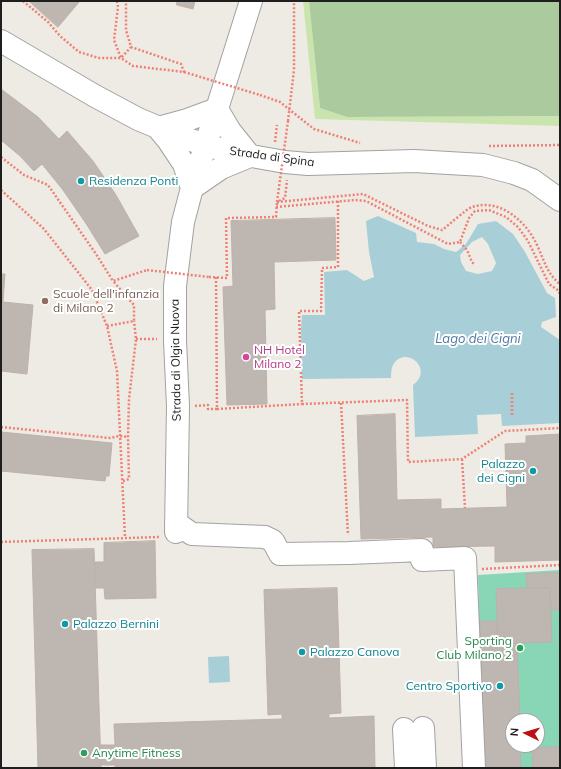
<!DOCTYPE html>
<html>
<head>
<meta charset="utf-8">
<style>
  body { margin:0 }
  #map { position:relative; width:561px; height:769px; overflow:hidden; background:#eeebe4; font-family:Mulish,sans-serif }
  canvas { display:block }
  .frame { position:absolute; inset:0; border:2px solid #1e1e1e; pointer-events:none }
  .north { position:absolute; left:505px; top:713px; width:40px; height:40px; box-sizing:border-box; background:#fff; border:1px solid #a5a5a5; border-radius:50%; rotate:275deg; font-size:11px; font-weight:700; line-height:16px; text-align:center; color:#1e1e1e }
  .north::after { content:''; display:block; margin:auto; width:14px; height:18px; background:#ba1114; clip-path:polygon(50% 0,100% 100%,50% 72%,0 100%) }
</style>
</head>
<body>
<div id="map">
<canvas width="561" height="769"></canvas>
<div class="frame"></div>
<div class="north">N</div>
</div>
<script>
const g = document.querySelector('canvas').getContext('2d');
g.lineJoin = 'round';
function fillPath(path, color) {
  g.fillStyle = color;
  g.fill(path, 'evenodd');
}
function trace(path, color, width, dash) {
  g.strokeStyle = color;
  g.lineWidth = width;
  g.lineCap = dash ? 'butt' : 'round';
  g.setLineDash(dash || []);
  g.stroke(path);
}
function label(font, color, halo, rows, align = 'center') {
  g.font = font + ' Mulish,sans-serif';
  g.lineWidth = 4;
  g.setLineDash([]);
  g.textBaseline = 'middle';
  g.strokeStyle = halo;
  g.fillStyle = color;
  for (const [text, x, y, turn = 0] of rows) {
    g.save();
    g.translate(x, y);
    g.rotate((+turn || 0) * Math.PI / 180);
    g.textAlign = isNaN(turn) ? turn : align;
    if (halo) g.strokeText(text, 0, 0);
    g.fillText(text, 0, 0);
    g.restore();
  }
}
fillPath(new Path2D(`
  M303,1H309L320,108L347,117L560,116V126L315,119Z`), '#cae4ae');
fillPath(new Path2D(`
  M309,1H560V116L347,117L320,108Z`), '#abca9d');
fillPath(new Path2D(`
  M560,570V768H482L478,575ZM513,721H537V745H513Z`), '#89d6b7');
fillPath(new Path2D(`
  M378,216L416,233L417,242L434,244L444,249L456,252L466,244L478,224L496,221L513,234L525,252L547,293L555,298L556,317L542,322L541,327L560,340V423L502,426L501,414L477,415L478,434L415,437L413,385C435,369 405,344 393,365C391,369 391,374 391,378L302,379L301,328L302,315H325L324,272L347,270L364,281L374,277L369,252L366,221ZM482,237L488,244L496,263L492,271L478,274L466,271L461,262L460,255L472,242Z
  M229,656L230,682L209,683L208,657Z`), '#a8ced8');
const building = new Path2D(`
  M29,1H80L58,27Z
  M177,1H195L193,9L177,5Z
  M1,89L38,117L59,139L67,131L93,161L116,195L139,236L105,254L87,225L63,190L42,164L34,171L20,156L1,140Z
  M335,218L336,260L274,262L275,309L265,310L267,404L227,405L223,287L233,286L231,221Z
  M1,274H5L3,302L33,305L27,374L1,371Z
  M395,414L397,500L441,499V509L507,507L505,444L526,443V436L560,434V560L495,562V546L433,547V537L361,539L357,416Z
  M1,432L112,443L109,476H106L105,481L1,471Z
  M155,541L156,598L105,599L104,588H95V562H104V543Z
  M94,549L101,768H38L32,550Z
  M560,573V610H551L550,588H527L526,574Z
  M337,588L341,713L329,714V718L374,716L375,768H115V765H101L100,745H115L114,724L282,719V714L268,715L264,590Z
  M550,588L552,642L498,644L496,589Z
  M480,621H497L498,644L517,643L520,721H513V745H520L521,768H485Z
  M560,747V768H533L532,748Z`);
fillPath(building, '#beb6b1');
trace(building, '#beb1a8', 1);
const minor = new Path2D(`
  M1,41L95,96L138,119L181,137L229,152L285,162L308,164L414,161L483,165L514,173L532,180L560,200
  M158,128L168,140L184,164L192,188L221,168L250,156L230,131L217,109
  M158,128L187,120L217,109
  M176,523L192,534L265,537L273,541L280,554L349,553L422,550V560L465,558L474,768
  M176,532L178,406L175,341V286L183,222L192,188L251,1
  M423,728L425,768
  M404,729L406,768`);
trace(minor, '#a2a2a2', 24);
trace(new Path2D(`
  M23,1L48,22L60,36L79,52L99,58H121L131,47
  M117,1L118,7L114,40L121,58L133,66L184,72L181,64L131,47L126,30V1
  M260,95L280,102L314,129L360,143
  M288,121L294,70V1
  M275,142L277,125
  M489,146L560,145
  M1,157L24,175L48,185L96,254L113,281
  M1,190L44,229L92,290L107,326L117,371L125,538
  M279,201L285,198L287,180
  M338,201V267L322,268L321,311H299L302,404L407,400L408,462L462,459L505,431L560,428
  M277,202L363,194L428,226L442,230C449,225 465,210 472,207C500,198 526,221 537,245C544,260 547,274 560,284
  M276,207L355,200L366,201L448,244L460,242L469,218L475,211L489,210L506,217L518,227L528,241L549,284L559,291L560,295
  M460,242L467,250L472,262L475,265
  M209,277L227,278L226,218L276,217L277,202
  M216,277L217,409L302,404
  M107,326L134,321V305L113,281L147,270
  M136,339H157
  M512,393V417
  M341,403L348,535
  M195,406L208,405V409H217
  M1,427L110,438L119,436L128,437
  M462,459L465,508
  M123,481L129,479L128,437L129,399L136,339L134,321
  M1,542L159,537
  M482,569L560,565`), '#ee8076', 2.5, [2, 2]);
trace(minor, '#fff', 22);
trace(new Path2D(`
  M184,72L260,95
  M277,202L288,121
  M147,270L209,277`), '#ee8076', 2.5, [2, 2]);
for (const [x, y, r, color] of [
  [81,181,4,"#0f9aa8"],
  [45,301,4,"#8d6e63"],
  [246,357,4,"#d1479c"],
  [533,471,4,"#0f9aa8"],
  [65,624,4,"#0f9aa8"],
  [520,648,4,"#2e9e5b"],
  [302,652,4,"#0f9aa8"],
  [500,686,4,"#0f9aa8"],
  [84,753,4,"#2e9e5b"]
]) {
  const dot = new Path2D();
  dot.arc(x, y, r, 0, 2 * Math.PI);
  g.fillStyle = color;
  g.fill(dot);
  trace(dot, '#fff', 1.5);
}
label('12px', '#1e1e1e', '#fff', [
  ["Strada di Spina",272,157,8],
  ["Strada di Olgia Nuova",176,360,-91]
]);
label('12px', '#0d838f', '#fff', [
  ["Residenza Ponti",89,181],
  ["Palazzo",525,464,"right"],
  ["dei Cigni",525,478,"right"],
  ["Palazzo Bernini",73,624],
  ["Palazzo Canova",310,652],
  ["Centro Sportivo",492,686,"right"]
], 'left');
label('12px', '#785e54', '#fff', [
  ["Scuole dell'infanzia",53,294],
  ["di Milano 2",53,308]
], 'left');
label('12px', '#b23c85', '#fff', [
  ["NH Hotel",254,350],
  ["Milano 2",254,364]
], 'left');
label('12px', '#27864d', '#fff', [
  ["Sporting",512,641],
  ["Club Milano 2",512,655],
  ["Anytime Fitness",92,753,"left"]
], 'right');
label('italic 13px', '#4f789e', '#fff', [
  ["Lago dei Cigni",478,339]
]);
</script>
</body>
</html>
